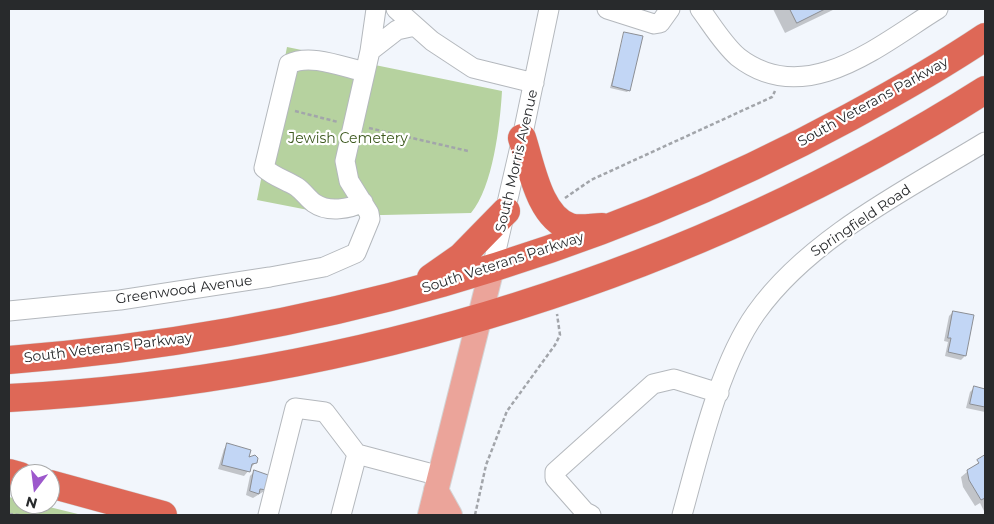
<!DOCTYPE html>
<html>
<head>
<meta charset="utf-8">
<style>
  body { margin:0 }
  #map { position:relative; width:994px; height:524px; overflow:hidden; background:#f2f6fc; font-family:Montserrat,sans-serif }
  canvas { display:block }
  .frame { position:absolute; inset:0; border:10px solid #282a2c; pointer-events:none }
  .north { position:absolute; left:10px; top:464px; width:50px; height:50px; box-sizing:border-box; background:#fff; border:1px solid #a9aaab; border-radius:50%; rotate:195deg; font-size:14px; font-weight:700; line-height:20px; text-align:center; color:#282a2c }
  .north::after { content:''; display:block; margin:auto; width:18px; height:22px; background:#9d58cc; clip-path:polygon(50% 0,100% 100%,50% 72%,0 100%) }
</style>
</head>
<body>
<div id="map">
<canvas width="994" height="524"></canvas>
<div class="frame"></div>
<div class="north">N</div>
</div>
<script>
const g = document.querySelector('canvas').getContext('2d');
g.lineJoin = 'round';
function fillPath(path, color) {
  g.fillStyle = color;
  g.fill(path, 'evenodd');
}
function trace(path, color, width, dash) {
  g.strokeStyle = color;
  g.lineWidth = width;
  g.lineCap = dash ? 'butt' : 'round';
  g.setLineDash(dash || []);
  g.stroke(path);
}
function label(font, color, halo, rows, align = 'center') {
  g.font = font + ' Montserrat,sans-serif';
  g.lineWidth = 4.5;
  g.setLineDash([]);
  g.textBaseline = 'middle';
  g.strokeStyle = halo;
  g.fillStyle = color;
  for (const [text, x, y, turn = 0] of rows) {
    g.save();
    g.translate(x, y);
    g.rotate((+turn || 0) * Math.PI / 180);
    g.textAlign = isNaN(turn) ? turn : align;
    if (halo) g.strokeText(text, 0, 0);
    g.fillText(text, 0, 0);
    g.restore();
  }
}
fillPath(new Path2D(`
  M287,47L502,91C500,125 493,187 471,213L339,216L257,200Z
  M9,497L20,500V504H37L82,515H9Z`), '#b6d29f');
fillPath(new Path2D(`
  M773,9H835L785,33Z
  M625,34L629,90L627,92L610,88Z
  M953,312L965,356L961,360L945,356L948,342L944,341L949,316Z
  M974,388L985,390V412L966,408L970,392Z
  M228,444L256,462L244,476L218,469L224,449Z
  M985,457V511H984L980,503L975,506L963,487L961,477Z
  M254,472L266,490L253,498L246,495L250,476Z`), '#0003');
const building = new Path2D(`
  M790,9H825L797,23Z
  M624,32L643,36L630,91L612,86Z
  M953,311L974,315L966,356L948,352L951,338H948Z
  M974,386L985,389V407L970,404Z
  M227,443L251,450L249,457L255,455L258,458L257,463L252,464L250,472L222,465Z
  M985,455V498L981,500L969,480L967,470L979,463L977,460Z
  M254,470L271,476L267,490L260,489L259,494L250,491Z`);
fillPath(building, '#c2d6f5');
trace(building, '#8b8e94', 1);
const minor = new Path2D(`
  M396,9L432,41L473,68L534,83
  M607,9L654,24L660,23L670,9
  M700,9C712,25 723,44 738,57C806,110 881,44 938,9
  M370,51L397,30L415,26
  M363,202C350,209 328,213 314,203C308,199 304,192 297,187C286,180 274,177 264,168L289,64C310,53 343,67 365,72
  M492,268L522,138L549,9
  M9,311L120,300L270,277L324,267L356,253L370,219L369,213L349,181L345,161L370,51L376,9
  M268,515L295,408L325,412L357,454L440,476
  M341,515L357,454
  M591,515L585,512L555,478V472L653,384L674,379L719,393
  M682,515C699,454 719,365 756,313C809,238 908,189 985,142`);
const major = new Path2D(`
  M436,490L450,515
  M430,515L492,268`);
const highway = new Path2D(`
  M522,138C531,165 539,217 570,227C579,230 593,227 602,227
  M431,278L461,257L506,211
  M9,360C303,337 591,258 850,117C896,92 942,66 985,37
  M9,398C353,380 694,274 985,90
  M9,473L20,476
  M50,484L163,515`);
trace(minor, '#b4b8bd', 21);
trace(major, '#d4d4d5', 26);
trace(highway, '#d4d4d5', 29);
trace(new Path2D(`
  M295,111L338,122
  M369,128L468,151
  M565,198L591,180L772,97L775,91
  M9,514L20,515
  M475,515L486,465L507,411L555,345L560,335L557,314`), '#a2a5aa', 2.5, [4, 2.5]);
trace(minor, '#fff', 19);
trace(major, '#eba49a', 24);
trace(highway, '#de6857', 28);
label('14px', '#282a2c', '#fff', [
  ["South Veterans Parkway",873,102,-29],
  ["South Morris Avenue",517,161,-77],
  ["Springfield Road",861,221,-34],
  ["South Veterans Parkway",503,263,-18],
  ["Greenwood Avenue",184,290,-8],
  ["South Veterans Parkway",108,348,-7]
]);
label('14px', '#3d591f', '#fff', [
  ["Jewish Cemetery",348,139]
]);
</script>
</body>
</html>
